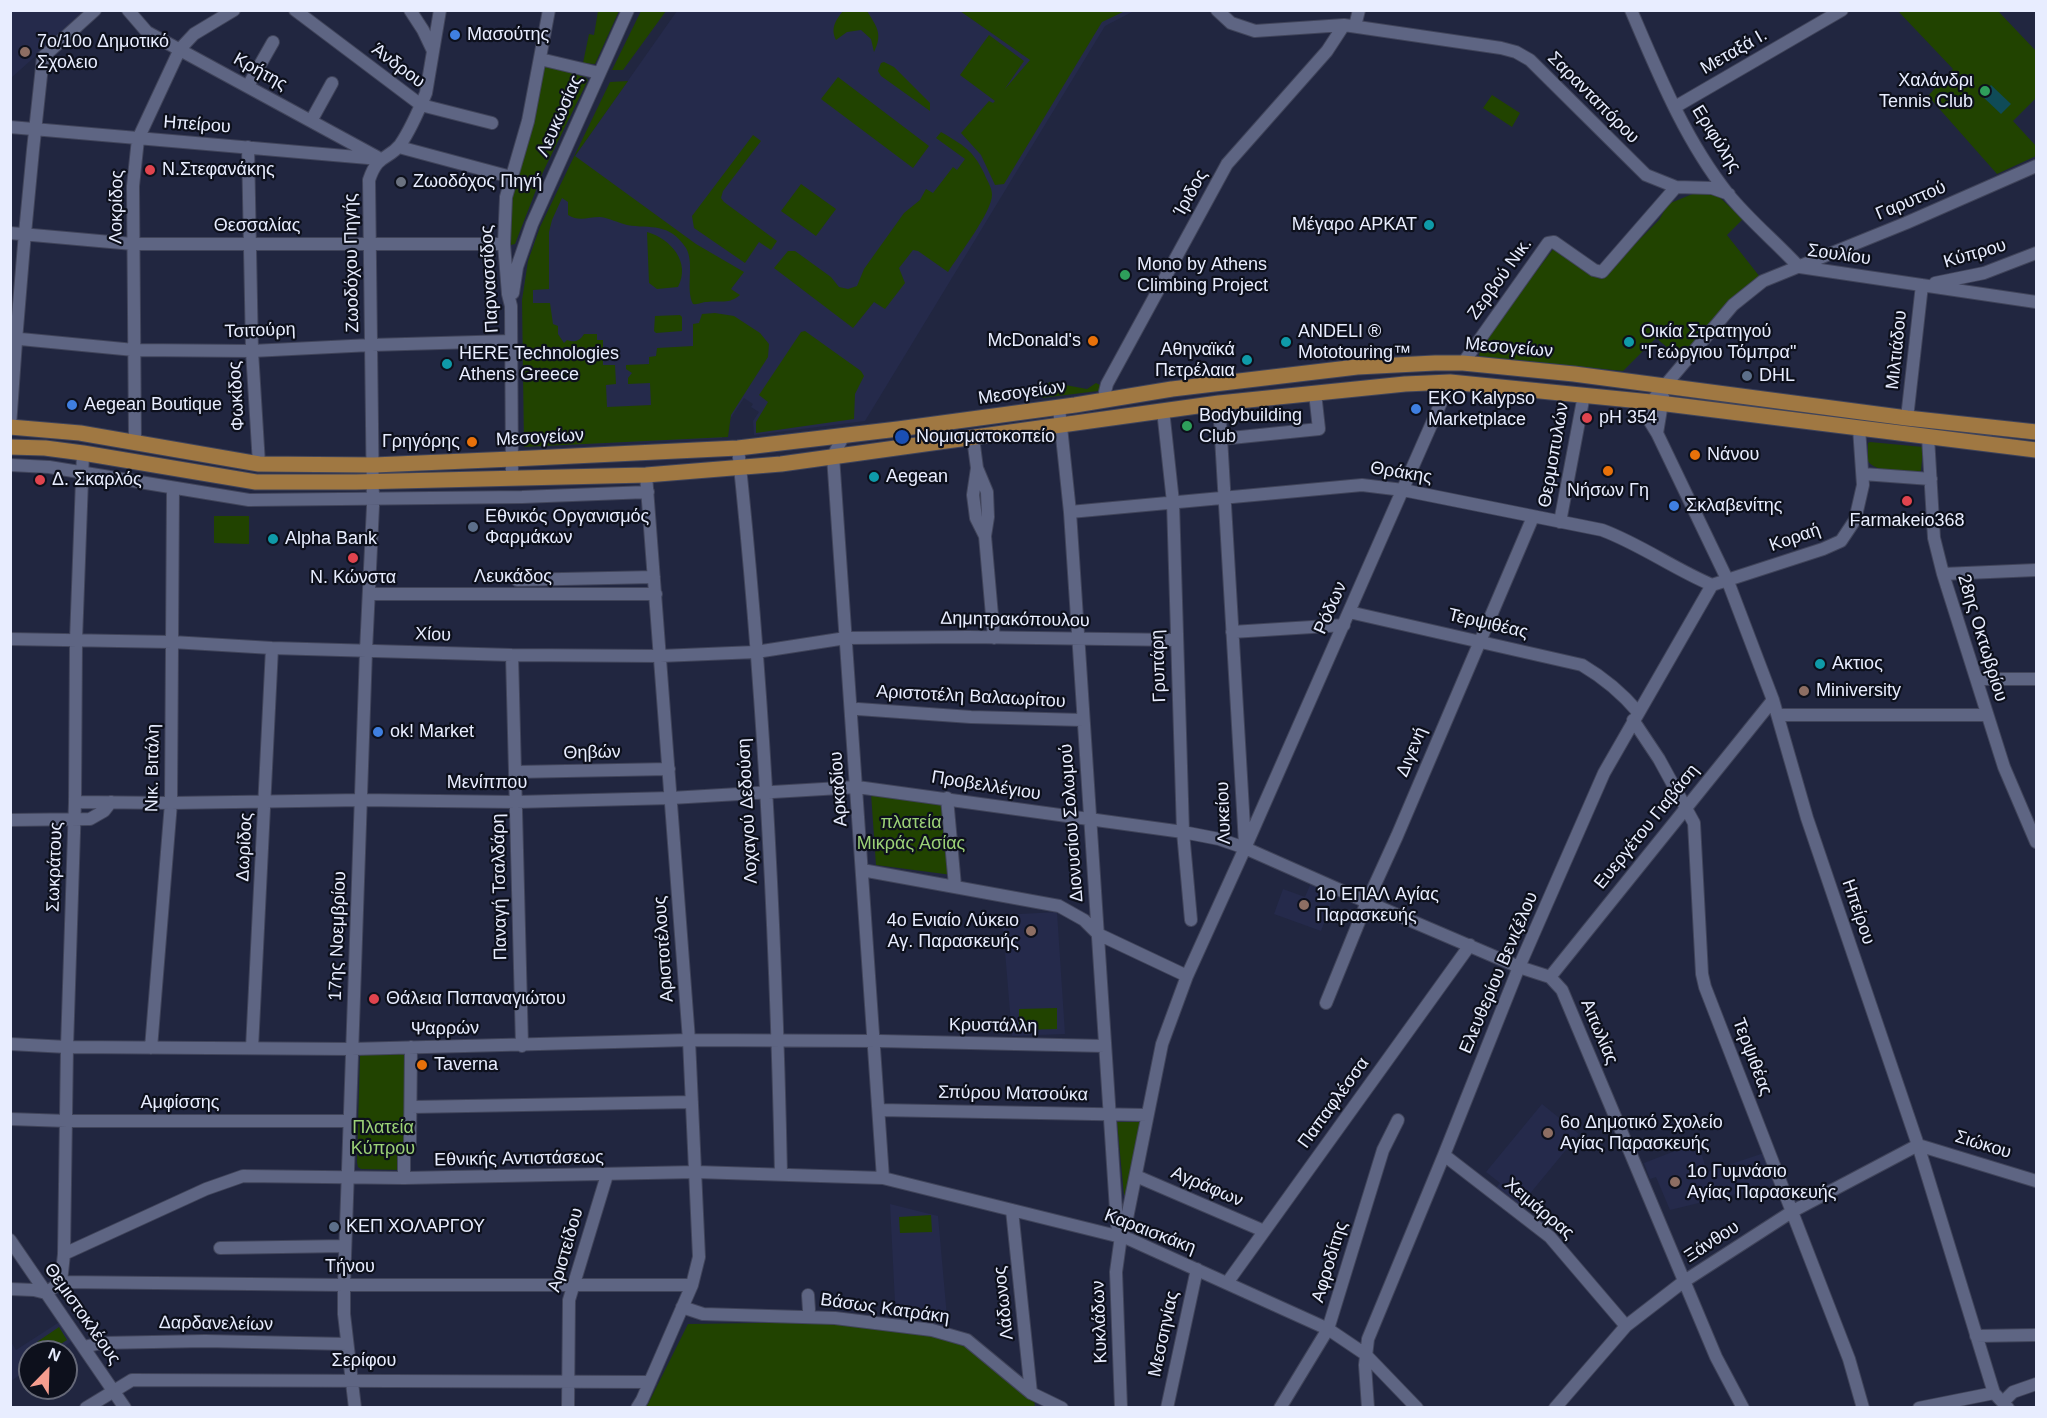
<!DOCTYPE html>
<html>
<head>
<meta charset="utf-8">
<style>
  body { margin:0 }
  #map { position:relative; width:2047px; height:1418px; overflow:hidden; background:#212640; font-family:Arial,sans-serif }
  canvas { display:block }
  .frame { position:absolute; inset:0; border:12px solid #e8edff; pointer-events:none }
  .north { position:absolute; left:18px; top:1340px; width:60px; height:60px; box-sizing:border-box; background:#0d101c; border:2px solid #656877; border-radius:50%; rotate:23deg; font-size:16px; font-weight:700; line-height:24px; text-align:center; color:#e8edff }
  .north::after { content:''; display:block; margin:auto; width:21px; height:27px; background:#f59d8f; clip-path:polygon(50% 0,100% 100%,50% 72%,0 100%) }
</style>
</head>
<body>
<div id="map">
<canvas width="2047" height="1418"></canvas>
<div class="frame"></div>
<div class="north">N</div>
</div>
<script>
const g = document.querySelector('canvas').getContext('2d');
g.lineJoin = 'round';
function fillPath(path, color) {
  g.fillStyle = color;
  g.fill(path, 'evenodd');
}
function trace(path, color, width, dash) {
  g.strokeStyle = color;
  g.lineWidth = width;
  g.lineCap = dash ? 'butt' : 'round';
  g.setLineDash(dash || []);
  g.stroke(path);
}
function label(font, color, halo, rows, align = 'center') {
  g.font = font + ' Arial,sans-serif';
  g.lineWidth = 4.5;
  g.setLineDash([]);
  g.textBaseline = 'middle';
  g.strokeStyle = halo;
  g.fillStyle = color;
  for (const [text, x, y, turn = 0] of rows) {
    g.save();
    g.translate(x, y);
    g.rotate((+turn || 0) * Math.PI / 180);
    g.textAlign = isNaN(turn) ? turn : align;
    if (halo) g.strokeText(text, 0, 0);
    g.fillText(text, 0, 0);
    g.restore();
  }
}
fillPath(new Path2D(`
  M11,11H86L11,78Z
  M677,11H1134L1105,26L865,421L754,435L753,421L759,412L751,407L753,404L744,398L722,431V438L524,447L522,300L525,278L533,244L575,156Z
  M1311,883L1335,893L1321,931L1274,914L1283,889L1305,897Z
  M1057,912L1065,1034L1012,1036L1002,915Z
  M1542,1104L1579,1134L1519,1207L1496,1188L1500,1183L1486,1172Z
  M1698,1142L1707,1172L1764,1153L1777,1184L1670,1210L1656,1177L1650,1179L1644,1163Z
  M890,1204L938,1216L948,1328L896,1322Z
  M61,1321L74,1340L55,1352H30V1368L11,1381L10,1340L16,1350Z`), '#252a4b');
fillPath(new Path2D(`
  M598,11H619L595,64L583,63L589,34L594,35Z
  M641,11H666L623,70H612Z
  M843,11H867C877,27 883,34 874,52L871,39L861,30L847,32L836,40C830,28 836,20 843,11Z
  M960,11H1125L1102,22L1004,184L995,185L981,155L961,133L989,101L993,103L995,101L960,75L989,35L1024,61L1004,90L1030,60Z
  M1898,11H1998L2036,51V98L2013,121L2036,146V156L1997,174L1928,96L1953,69Z
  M884,62L894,67L930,103V111L881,76L878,71L881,63Z
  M543,65L585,77L588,80L543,172L515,244L511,245L509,241L512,190L527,147Z
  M838,77L929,146L913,168L821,99Z
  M628,81L575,156L696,244L744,272L731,289L740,295C728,305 721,300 707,302C701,302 699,305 693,304C685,288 695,264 686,248C669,222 651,229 627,225C618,223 610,218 600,217C588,217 579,222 568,215V202L562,198L552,220L549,232V289L533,290V303H550L553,324L558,326V334L564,343L567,340C574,343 580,341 584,334H597V340H603V365H615L616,384L606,385L607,407L651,405L650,383L628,384V378L632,373L626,369V365L649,364V357L656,356L657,348L693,346V324L699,323L702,314L715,313L734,316L760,333L769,344L768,357L731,415L728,437L524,447L522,300L528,261L540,227L610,82Z
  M1492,95L1520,113L1512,127L1483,108Z
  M941,132C963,145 973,150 984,173C987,181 992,187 992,195C992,212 958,256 948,272L918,251L913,250L899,268L905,283L885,309L874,302L853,328L774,268L788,251H795L831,277L839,287L848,289L857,286L864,269L904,213L920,200L926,189L933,193L953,167L957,170L965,159L936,138Z
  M753,135L761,141L723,191L721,198L724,202L777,241L771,250L759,242L745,263L694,228L692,216Z
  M801,184L836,209L816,236L781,211Z
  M1695,193L1716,194L1743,219L1727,235L1760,277L1681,359L1656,338L1623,371L1479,356L1481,344L1554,248L1600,279L1659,220L1668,204Z
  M647,232C671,239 691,262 678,287L657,289L649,283Z
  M680,315L682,317V331L656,333L654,331L655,316Z
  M805,331L861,371L864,376L855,394L854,419L756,433V422L768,402L759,395L801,332Z
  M1049,382L1087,389L1096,383L1102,386L1098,391L1042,398Z
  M1870,442L1923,447L1921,471C1910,475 1874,472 1868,461V443Z
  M214,516H249V544L214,543Z
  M871,793L944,801L952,875L876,865Z
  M1057,1008V1029L1019,1030V1009Z
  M402,1053L405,1056L407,1145L402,1170L361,1169L358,1167L357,1162L360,1056L362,1054Z
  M1117,1122H1141L1128,1195H1124Z
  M931,1215L932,1232L900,1233L899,1217Z
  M830,1322L923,1333L966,1345L1034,1399L1035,1407L646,1408L688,1324Z
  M59,1327L67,1340L48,1352H43L37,1342Z`), '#214300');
fillPath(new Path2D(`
  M1991,85L2011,104L2001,114L1981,95Z`), '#0f4b57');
const minor = new Path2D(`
  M128,10L147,32L377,157
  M295,10L421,105L492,123
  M410,10L423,30L433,51
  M1217,10L1231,23L1255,31L1344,25L1501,48L1516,52L1530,60L1646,175L1676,187L1712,188L1729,194
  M1631,10C1658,73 1685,140 1728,194C1749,220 1776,242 1799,267
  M1355,26L1359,10
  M540,59L599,73
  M248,86L273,42
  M1675,107L1842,10
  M311,121L332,83
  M10,127L380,159
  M248,147L252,351L259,464
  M399,147L511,177
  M10,233L133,244H504
  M1800,267L2036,302
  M1935,283L1984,273L2036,253
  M513,293L517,267L532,224L628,10
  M10,338L134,350L252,351L371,345L511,341
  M1463,363L1548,243L1554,242L1594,270L1602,272L1676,187
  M1107,400L1105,392L1107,384L1227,164L1327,51L1344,25
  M1219,403L1245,844
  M1059,408L1070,512L1117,1225L1121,1236
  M1163,410L1173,502L1183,832L1191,920
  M1907,418L1922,285
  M10,426C18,303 29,180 43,57L95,10
  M1657,433L1663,397
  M844,435L833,456L883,1178
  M1928,437L1934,538L1943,574L2004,767L2036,842
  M973,438L977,468L973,495L976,518L985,536
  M1221,439L1319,429L1315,393
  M135,442L133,186L138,139L180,49L194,34L234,10
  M738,448C764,689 776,932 781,1174
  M10,465L49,467L249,500L522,497L648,492
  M977,468L987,492L988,517L985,536L994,638
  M1863,474L1931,479
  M512,479L511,306L508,294L504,244L506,197L528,121L549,10
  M1070,512L1362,485L1403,490L1602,530C1640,544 1674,569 1712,585
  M1560,522L1584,395
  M1943,574L2036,570
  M517,580L654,577
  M369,594H656
  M1349,612L1582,665C1604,678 1621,692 1638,712
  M1232,632L1344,625
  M10,639L172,642L272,648L512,655L660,656L756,652L846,638L968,637L1176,640
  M512,655L522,1046
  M1977,679H2036
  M858,709L971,717L1083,720
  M1778,715H1987
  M1633,720L1659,759L1694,823L1702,974L1705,987L1849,1359L1863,1408
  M515,772L669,769
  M947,798L955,886
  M75,802L171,803L361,800L516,802L671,798L857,787L1183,832L1219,839L1245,848L1367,902L1519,967L1550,977L1562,990L1716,1357L1743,1408
  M10,820L90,819L104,811L111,802
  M862,870L1059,906L1084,920L1098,934L1187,976
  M1550,977L1773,700
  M1326,1003L1367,902L1397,836L1533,517
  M10,1044L67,1047L352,1049L689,1040L880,1041L1105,1046
  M151,1048L171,803L173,488
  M252,1048L272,648
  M411,1107L692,1102
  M879,1110L1147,1115
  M10,1119L67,1121H350
  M1444,1155L1550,1237L1626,1326
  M1136,1176L1264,1231
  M404,1178V1155L410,1144L411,1047
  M1012,1210L1031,1393
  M10,1240L125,1408
  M220,1248L344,1246
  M64,1254L206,1189L243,1176L404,1178L696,1172L883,1178L1129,1239L1328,1329L1365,1354L1417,1408
  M61,1282L64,1254L67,1047L75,802L76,640L83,453
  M1227,1283L1470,945
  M10,1289L34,1290L46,1293L61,1282L344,1285H692
  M808,1295L809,1310
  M682,1307L703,1314L835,1318L932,1330L967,1340L1031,1393L1062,1408
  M1976,1336L2036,1335
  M84,1347L101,1343L205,1341L347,1344
  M2003,1402L2013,1392L2036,1384
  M86,1408L132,1380L650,1382
  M355,1408L344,1314V1285L366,651L373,506L369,180C378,153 387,161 400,145C411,129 419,110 426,93L440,10
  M568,1408L569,1300L607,1175
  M637,1408L642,1400L692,1285L699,1257L689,1040L646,475
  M1121,1408L1116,1272L1121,1236L1125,1228L1162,1044L1187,976L1245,848L1450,382
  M1167,1408L1197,1269
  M1280,1408L1328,1329L1383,1150L1398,1120
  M1368,1408L1365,1365L1368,1339L1444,1155L1519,967L1604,773L1712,585L1823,549L1841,541L1855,520L1863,485L1859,428
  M1555,1408L1626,1326L1683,1282L1793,1211L1918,1145L2036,1181
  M1919,1408L1994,1393
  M2008,1408L1994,1393L1918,1145L1807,818L1773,700L1727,579L1657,433L1649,420L1651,402L1733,305L1763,281L1906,223L2036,166`);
const major = new Path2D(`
  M10,427L80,433L259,464L374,465L512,459L738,448L898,429L1075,405L1172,389L1357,367L1435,363H1463L1574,374L1907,418L2036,432
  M10,447L45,448L83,453L256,482H356L646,475L781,464L1219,403L1405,384L1450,382L1651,402L2036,450`);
trace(minor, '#40445a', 14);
trace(major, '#40445a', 17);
trace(minor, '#5e6583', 12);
trace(major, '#a07842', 15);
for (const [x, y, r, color] of [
  [455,35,6,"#3f7fe0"],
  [25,52,6,"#8d6e63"],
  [1985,91,6,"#2e9e5b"],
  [150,170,6,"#e0444e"],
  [401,182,6,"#6b7280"],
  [1429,225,6,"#0f9aa8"],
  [1125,275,6,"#2e9e5b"],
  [1093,341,6,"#e8710a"],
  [1286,342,6,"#0f9aa8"],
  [1629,342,6,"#0f9aa8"],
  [1247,360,6,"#0f9aa8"],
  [447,364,6,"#0f9aa8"],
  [1747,376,6,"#5c6f8a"],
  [72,405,6,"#3f7fe0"],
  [1416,409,6,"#3f7fe0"],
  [1587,418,6,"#e0444e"],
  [1187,426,6,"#2e9e5b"],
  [902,437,8,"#1a4fb4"],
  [472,442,6,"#e8710a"],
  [1695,455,6,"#e8710a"],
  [1608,471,6,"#e8710a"],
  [874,477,6,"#0f9aa8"],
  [40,480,6,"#e0444e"],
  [1907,501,6,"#e0444e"],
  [1674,506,6,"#3f7fe0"],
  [473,527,6,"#5c6f8a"],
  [273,539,6,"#0f9aa8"],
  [353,558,6,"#e0444e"],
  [1820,664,6,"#0f9aa8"],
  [1804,691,6,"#8d6e63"],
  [378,732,6,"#3f7fe0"],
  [1304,905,6,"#8d6e63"],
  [1031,931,6,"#8d6e63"],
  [374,999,6,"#e0444e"],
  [422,1065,6,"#e8710a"],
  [1548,1133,6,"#8d6e63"],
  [1675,1182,6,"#8d6e63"],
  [334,1227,6,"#5c6f8a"]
]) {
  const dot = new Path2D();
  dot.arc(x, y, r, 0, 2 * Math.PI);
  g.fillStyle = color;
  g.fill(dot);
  trace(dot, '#0d101c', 2);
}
label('18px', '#e8edff', '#0d101c', [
  ["Μασούτης",467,35],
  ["7ο/10ο Δημοτικό",37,42],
  ["Σχολειο",37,63],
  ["Χαλάνδρι",1973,81,"right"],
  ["Tennis Club",1973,102,"right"],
  ["Ν.Στεφανάκης",162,170],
  ["Ζωοδόχος Πηγή",413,182],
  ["Μέγαρο ΑΡΚΑΤ",1417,225,"right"],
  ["Mono by Athens",1137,265],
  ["Climbing Project",1137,286],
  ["ANDELI ®",1298,332],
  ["Mototouring™",1298,353],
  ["Οικία Στρατηγού",1641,332],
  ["\"Γεώργιου Τόμπρα\"",1641,353],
  ["McDonald's",1081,341,"right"],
  ["Αθηναϊκά",1235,350,"right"],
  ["Πετρέλαια",1235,371,"right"],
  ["HERE Technologies",459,354],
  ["Athens Greece",459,375],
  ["DHL",1759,376],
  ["EKO Kalypso",1428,399],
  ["Marketplace",1428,420],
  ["Aegean Boutique",84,405],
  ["Bodybuilding",1199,416],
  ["Club",1199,437],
  ["pH 354",1599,418],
  ["Νομισματοκοπείο",916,437],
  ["Γρηγόρης",460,442,"right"],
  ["Νάνου",1707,455],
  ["Aegean",886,477],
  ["Δ. Σκαρλός",52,480],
  ["Νήσων Γη",1608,491,"center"],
  ["Σκλαβενίτης",1686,506],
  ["Εθνικός Οργανισμός",485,517],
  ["Φαρμάκων",485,538],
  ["Farmakeio368",1907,521,"center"],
  ["Alpha Bank",285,539],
  ["Ν. Κώνστα",353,578,"center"],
  ["Ακτιος",1832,664],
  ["Miniversity",1816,691],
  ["ok! Market",390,732],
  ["1ο ΕΠΑΛ Αγίας",1316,895],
  ["Παρασκευής",1316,916],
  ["4ο Ενιαίο Λύκειο",1019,921,"right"],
  ["Αγ. Παρασκευής",1019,942,"right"],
  ["Θάλεια Παπαναγιώτου",386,999],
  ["Taverna",434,1065],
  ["6ο Δημοτικό Σχολείο",1560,1123],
  ["Αγίας Παρασκευής",1560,1144],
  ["1ο Γυμνάσιο",1687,1172],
  ["Αγίας Παρασκευής",1687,1193],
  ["ΚΕΠ ΧΟΛΑΡΓΟΥ",346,1227]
], 'left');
label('18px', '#e8edff', '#0d101c', [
  ["Μεταξά Ι.",1734,52,-30],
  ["Άνδρου",398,66,37],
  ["Κρήτης",260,72,29],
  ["Σαρανταπόρου",1593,98,45],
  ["Λευκωσίας",560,116,-66],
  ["Ηπείρου",197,125,4],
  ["Εριφύλης",1716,139,58],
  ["Ίριδος",1191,193,-61],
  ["Γαρυττού",1911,201,-23],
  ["Λοκρίδος",117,207,-89],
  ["Θεσσαλίας",257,226],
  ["Κύπρου",1975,254,-16],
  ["Σουλίου",1839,255,8],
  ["Ζωοδόχου Πηγής",352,263,-91],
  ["Παρνασσίδος",490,279,-93],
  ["Ζερβού Νικ.",1500,279,-54],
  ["Τσιτούρη",260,331,-2],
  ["Μεσογείων",1509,348,5],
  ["Μιλτιάδου",1897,350,-84],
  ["Μεσογείων",1022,393,-8],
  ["Φωκίδος",237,396,-93],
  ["Μεσογείων",540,438,-3],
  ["Θερμοπυλών",1554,455,-80],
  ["Θράκης",1401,473,9],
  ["Κοραή",1795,538,-19],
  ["Λευκάδος",513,577],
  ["Ρόδων",1331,608,-66],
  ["Δημητρακόπουλου",1015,620,1],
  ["Τερψιθέας",1488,624,13],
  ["Χίου",433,635,2],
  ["28ης Οκτωβρίου",1982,638,73],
  ["Γρυπάρη",1159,666,-92],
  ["Αριστοτέλη Βαλαωρίτου",971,697,3],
  ["Διγενή",1412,752,-67],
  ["Θηβών",592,753,-1],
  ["Νικ. Βιτάλη",153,768,-89],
  ["Μενίππου",487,783],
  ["Προβελλέγιου",986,786,9],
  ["Αρκαδίου",839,789,-94],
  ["Λοχαγού Δεδούση",748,811,-93],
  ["Λυκείου",1224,813,-92],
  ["Διονυσίου Σολωμού",1072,823,-94],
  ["Ευεργέτου Γιαβάση",1647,827,-51],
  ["Δωρίδος",245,847,-87],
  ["Σωκράτους",55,867,-88],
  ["Παναγή Τσαλδάρη",500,887,-91],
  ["Ηπείρου",1858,912,71],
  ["17ης Νοεμβρίου",338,936,-88],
  ["Αριστοτέλους",664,949,-94],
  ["Ελευθερίου Βενιζέλου",1499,973,-67],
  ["Κρυστάλλη",993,1026,1],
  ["Ψαρρών",445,1029,-1],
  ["Αιτωλίας",1599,1032,67],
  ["Τερψιθέας",1752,1057,69],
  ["Σπύρου Ματσούκα",1013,1094,1],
  ["Αμφίσσης",180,1103],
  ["Παπαφλέσσα",1334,1103,-54],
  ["Σιώκου",1983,1145,17],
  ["Εθνικής Αντιστάσεως",519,1159,-1],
  ["Αγράφων",1207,1187,23],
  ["Χειμάρρας",1539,1209,40],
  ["Καραισκάκη",1150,1232,21],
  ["Ξάνθου",1712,1242,-33],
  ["Αριστείδου",566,1250,-74],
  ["Αφροδίτης",1330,1262,-73],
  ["Τήνου",350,1267],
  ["Λάδωνος",1004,1303,-96],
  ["Βάσως Κατράκη",885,1309,8],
  ["Θεμιστοκλέους",82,1314,55],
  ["Κυκλάδων",1100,1322,-92],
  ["Δαρδανελείων",216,1324,1],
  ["Μεσσηνίας",1164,1334,-78],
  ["Σερίφου",364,1361]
]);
label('18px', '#9bd177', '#0d101c', [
  ["πλατεία",911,823],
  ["Μικράς Ασίας",911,844],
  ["Πλατεία",383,1128],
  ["Κύπρου",383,1149]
]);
</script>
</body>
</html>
